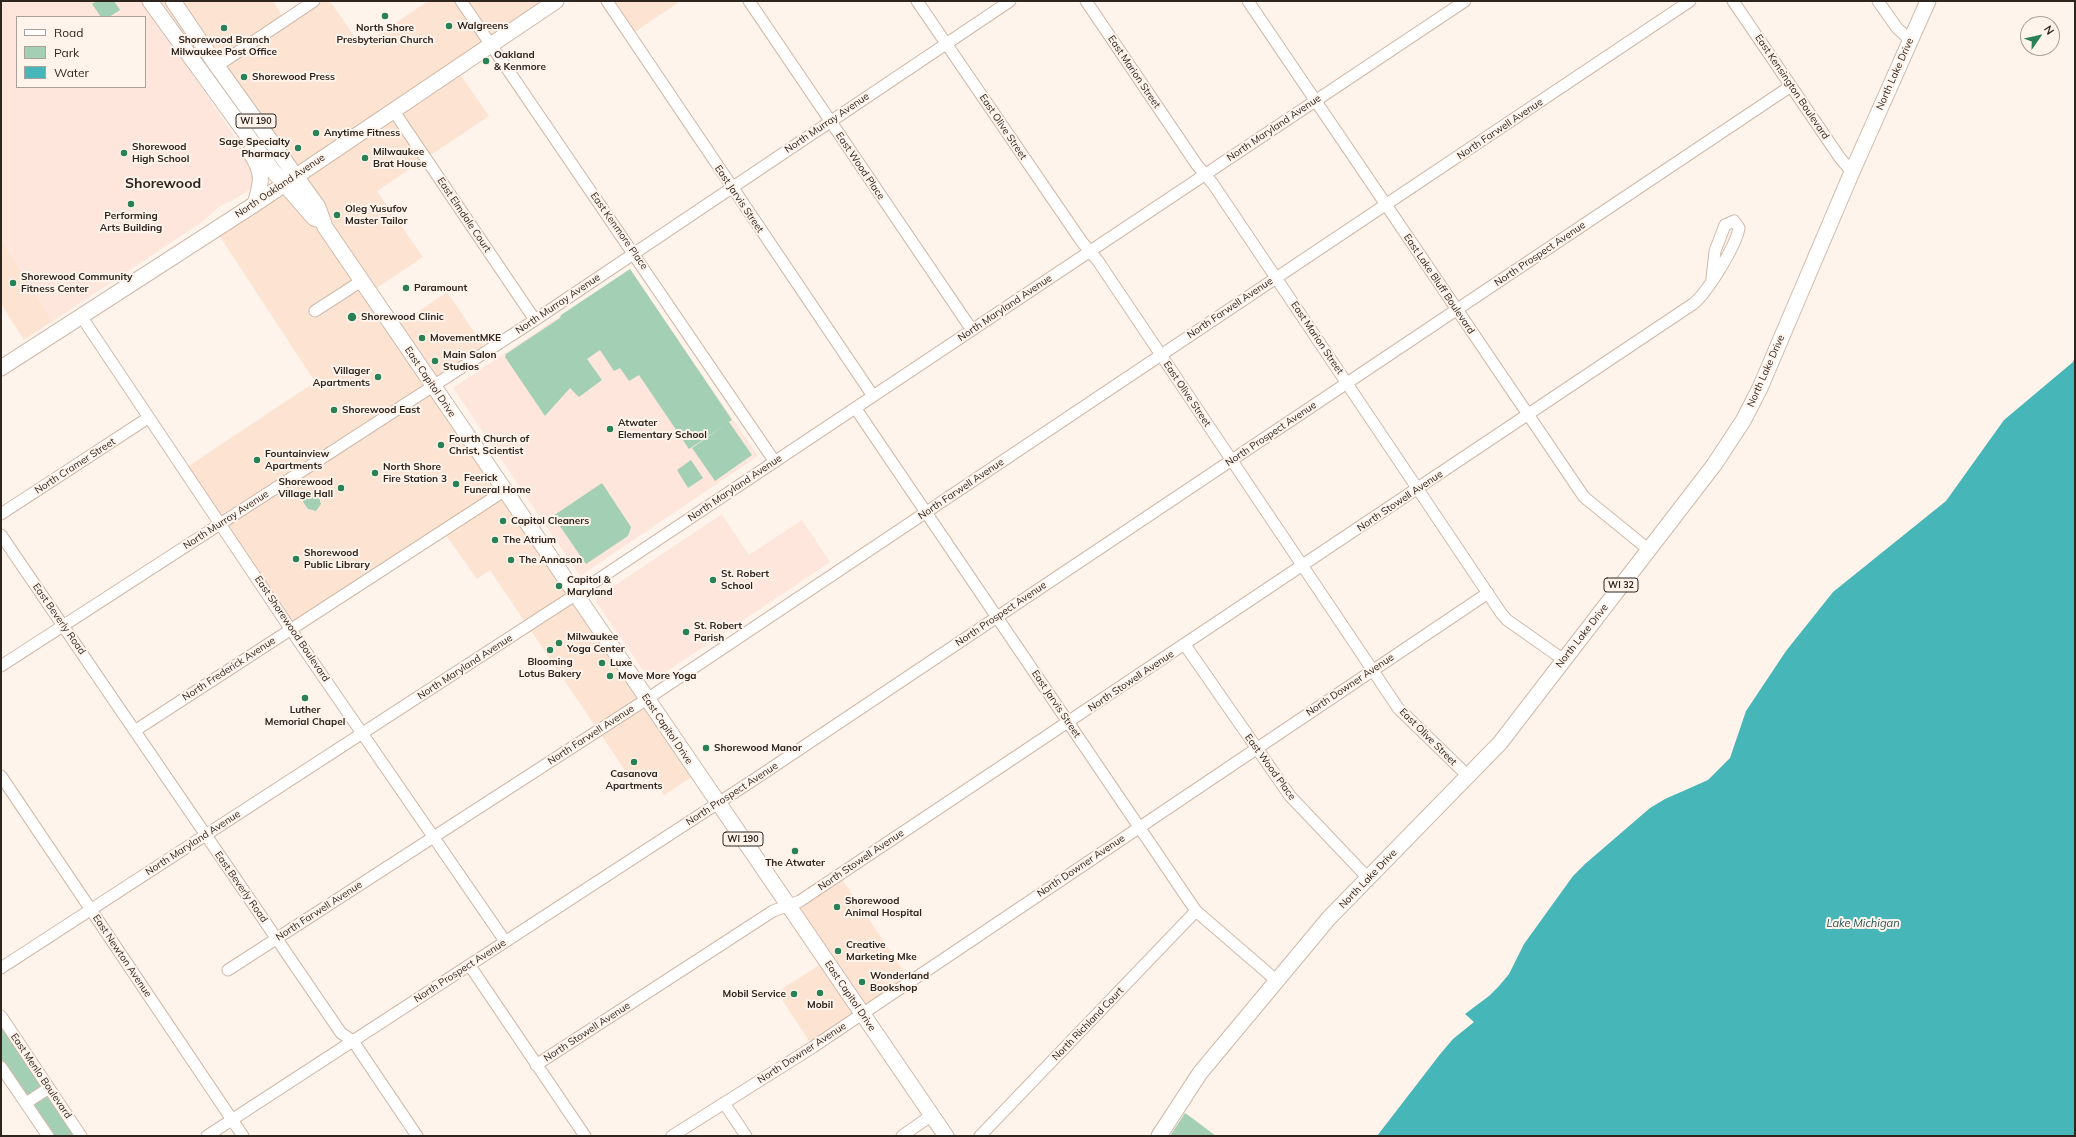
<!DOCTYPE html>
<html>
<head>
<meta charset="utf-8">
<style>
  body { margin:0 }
  #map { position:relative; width:2076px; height:1137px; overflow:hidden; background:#fef4ec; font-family:Mulish,sans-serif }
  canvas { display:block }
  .frame { position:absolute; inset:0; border:2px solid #2e251e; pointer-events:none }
  .legend { position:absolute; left:16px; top:16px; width:130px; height:72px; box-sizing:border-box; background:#fef4ec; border:1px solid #aba19a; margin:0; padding:5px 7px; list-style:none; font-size:12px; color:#2e251e }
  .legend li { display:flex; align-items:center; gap:8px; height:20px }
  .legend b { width:20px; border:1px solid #aba19a }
  .north { position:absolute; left:2020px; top:16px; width:40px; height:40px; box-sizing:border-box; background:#fef4ec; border:1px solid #aba19a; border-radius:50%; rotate:56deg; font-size:11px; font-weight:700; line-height:16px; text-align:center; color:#2e251e }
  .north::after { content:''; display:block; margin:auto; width:14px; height:18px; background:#298156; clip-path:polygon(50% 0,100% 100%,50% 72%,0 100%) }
</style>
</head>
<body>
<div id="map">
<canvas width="2076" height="1137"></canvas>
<div class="frame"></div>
<ul class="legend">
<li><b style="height:5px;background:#fff"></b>Road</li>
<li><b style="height:11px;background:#a3d0b5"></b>Park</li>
<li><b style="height:11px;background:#47b6b8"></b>Water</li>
</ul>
<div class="north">N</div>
</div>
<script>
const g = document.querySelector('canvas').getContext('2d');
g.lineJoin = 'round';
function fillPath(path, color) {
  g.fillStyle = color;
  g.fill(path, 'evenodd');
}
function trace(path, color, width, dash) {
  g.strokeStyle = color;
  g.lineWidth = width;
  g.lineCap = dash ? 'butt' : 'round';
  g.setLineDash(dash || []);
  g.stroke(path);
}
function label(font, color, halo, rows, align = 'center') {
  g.font = font + ' Mulish,sans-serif';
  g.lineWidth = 4;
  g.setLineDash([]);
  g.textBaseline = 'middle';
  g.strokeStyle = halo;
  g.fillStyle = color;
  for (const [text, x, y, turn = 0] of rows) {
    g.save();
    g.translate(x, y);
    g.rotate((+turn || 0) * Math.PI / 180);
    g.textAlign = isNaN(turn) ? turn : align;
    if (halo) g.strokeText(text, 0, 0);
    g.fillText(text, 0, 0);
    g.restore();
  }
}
fillPath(new Path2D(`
  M161,1H273L285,20L314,1H330L361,46L428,1H556L456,68L489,116L377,191L423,257L371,292L394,328L447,292L487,351L433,386L698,773L664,795L647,771L632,781L490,570L477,579L445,534L291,630L184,469L315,382L215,229L289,181Z
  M607,1H677L678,3L630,35Z
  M1,239L53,321L24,340L1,304Z
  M839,875L910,980L813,1047L777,992L826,961L788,904Z`), '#fde4d2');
fillPath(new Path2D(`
  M1,1H143L251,161L254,185L244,194L219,207L202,222L53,321L1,239ZM17,17H145V87H17Z
  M630,269L758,456L580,576L453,388Z
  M722,514L749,555L802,520L830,562L651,682L597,603L596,598Z`), '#fee6dc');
fillPath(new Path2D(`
  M97,1H114L120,10L109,17H101L92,4Z
  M630,269L732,420L729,422L752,455L715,481L692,448L725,425L689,449L639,375L629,381L620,368L614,371L600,350L587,359L602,380L579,397L570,388L545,416L505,357L506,354L560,318L561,315Z
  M691,460L703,478L688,488L677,470Z
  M602,483L631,527L628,536L586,564L553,516Z
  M308,491C316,491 319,496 321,504L316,511L308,509L303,502V495Z
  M1,1026L75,1136H51L1,1062Z
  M1185,1113L1188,1115L1216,1136H1170Z`), '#a3d0b5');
fillPath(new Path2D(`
  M2075,356V1136H1377L1441,1053L1453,1039L1474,1022L1465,1014L1489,996L1499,986L1509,974L1524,944L1573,876L1585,864L1650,808L1665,799L1708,780L1730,758L1746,711L1786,651L1833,592L1946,501L2004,420L2073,362Z`), '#47b6b8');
const minor = new Path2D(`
  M461,1L775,462
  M607,1L873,396
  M749,1L972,330
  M917,1L1082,242L1098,261L1398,708L1468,776
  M1086,1L1197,165L1213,184L1501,613L1507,620L1564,660
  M1248,1L1584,497L1649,550
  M1733,1L1840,158L1852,172
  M1878,1L1897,28L1910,40
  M217,66L314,1
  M393,110L535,320
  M315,311L363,280
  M81,316L291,630L505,941
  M856,409L1196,911L1277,981
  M1,514L148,418
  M1,535L341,1033L353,1041L417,1136
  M1185,645L1290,796L1368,878
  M1,666L535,320L1010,1
  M136,730L504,491
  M1,776L243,1136
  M470,966L585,1136
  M1,968L575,595L1465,1
  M228,970L647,699L1690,1
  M1,1016L81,1136
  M536,1065L773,911L800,901L1693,304C1707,293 1736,246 1739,228L1734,221L1725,225L1715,251L1712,279
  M1,1067L48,1136
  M26,1103L49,1088
  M724,1103L746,1136
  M207,1136L755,779L1791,86
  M672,1136L813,1047L1488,593
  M902,1136L932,1115
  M980,1136L1196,911`);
const major = new Path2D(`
  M150,1L273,171L314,218L322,221
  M173,1L217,66L318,207L325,227L946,1136
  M250,152C264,173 262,181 255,204
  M1,368L255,204L556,1
  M1159,1136L1200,1073L1329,918L1500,743L1714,465L1743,421L1760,388L1852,172L1928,1`);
trace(minor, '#d1b9a8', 13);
trace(major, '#d1b9a8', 17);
trace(minor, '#fff', 11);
trace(major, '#fff', 15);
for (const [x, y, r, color] of [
  [385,16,4,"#298156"],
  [449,26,4,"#298156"],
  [224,28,4,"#298156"],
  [486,61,4,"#298156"],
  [244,77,4,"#298156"],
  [316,133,4,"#298156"],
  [298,148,4,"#298156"],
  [124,153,4,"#298156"],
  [365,158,4,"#298156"],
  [131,204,4,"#298156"],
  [337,215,4,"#298156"],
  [13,283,4,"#298156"],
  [406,288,4,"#298156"],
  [352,317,5,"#298156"],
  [422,338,4,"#298156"],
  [435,361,4,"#298156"],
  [378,377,4,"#298156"],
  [334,410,4,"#298156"],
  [610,429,4,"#298156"],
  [441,445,4,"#298156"],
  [257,460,4,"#298156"],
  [375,473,4,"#298156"],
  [456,484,4,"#298156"],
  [341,488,4,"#298156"],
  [503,521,4,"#298156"],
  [495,540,4,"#298156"],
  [296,559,4,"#298156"],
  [511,560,4,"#298156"],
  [713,580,4,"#298156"],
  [559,586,4,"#298156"],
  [686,632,4,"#298156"],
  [559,643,4,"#298156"],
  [550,650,4,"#298156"],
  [602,663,4,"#298156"],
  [610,676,4,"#298156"],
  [305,698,4,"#298156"],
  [706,748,4,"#298156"],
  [634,762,4,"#298156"],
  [795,851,4,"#298156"],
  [837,907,4,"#298156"],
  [838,951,4,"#298156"],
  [862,982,4,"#298156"],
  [820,993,4,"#298156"],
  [794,994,4,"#298156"]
]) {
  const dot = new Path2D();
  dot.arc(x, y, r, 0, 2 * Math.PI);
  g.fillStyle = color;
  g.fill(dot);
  trace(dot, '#fef4ec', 1.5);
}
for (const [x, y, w] of [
  [256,121,40],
  [1621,585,34],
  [743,839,40]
]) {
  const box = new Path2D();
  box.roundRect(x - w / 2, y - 7, w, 14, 3);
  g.fillStyle = '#fef4ec';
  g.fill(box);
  trace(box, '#2e251e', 1);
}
label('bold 9px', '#2e251e', null, [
  ["WI 190",256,121],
  ["WI 32",1621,585],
  ["WI 190",743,839]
]);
label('bold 10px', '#2e251e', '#fef4ec', [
  ["Walgreens",457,26],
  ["North Shore",385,28,"center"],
  ["Presbyterian Church",385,40,"center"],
  ["Shorewood Branch",224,40,"center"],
  ["Milwaukee Post Office",224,52,"center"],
  ["Oakland",494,55],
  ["& Kenmore",494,67],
  ["Shorewood Press",252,77],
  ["Anytime Fitness",324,133],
  ["Sage Specialty",290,142,"right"],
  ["Pharmacy",290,154,"right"],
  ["Shorewood",132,147],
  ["High School",132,159],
  ["Milwaukee",373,152],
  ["Brat House",373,164],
  ["Oleg Yusufov",345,209],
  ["Master Tailor",345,221],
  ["Performing",131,216,"center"],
  ["Arts Building",131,228,"center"],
  ["Shorewood Community",21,277],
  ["Fitness Center",21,289],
  ["Paramount",414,288],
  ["Shorewood Clinic",361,317],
  ["MovementMKE",430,338],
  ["Main Salon",443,355],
  ["Studios",443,367],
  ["Villager",370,371,"right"],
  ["Apartments",370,383,"right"],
  ["Shorewood East",342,410],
  ["Atwater",618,423],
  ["Elementary School",618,435],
  ["Fourth Church of",449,439],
  ["Christ, Scientist",449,451],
  ["Fountainview",265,454],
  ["Apartments",265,466],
  ["North Shore",383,467],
  ["Fire Station 3",383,479],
  ["Feerick",464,478],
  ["Funeral Home",464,490],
  ["Shorewood",333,482,"right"],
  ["Village Hall",333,494,"right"],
  ["Capitol Cleaners",511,521],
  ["The Atrium",503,540],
  ["Shorewood",304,553],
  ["Public Library",304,565],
  ["The Annason",519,560],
  ["St. Robert",721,574],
  ["School",721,586],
  ["Capitol &",567,580],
  ["Maryland",567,592],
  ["St. Robert",694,626],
  ["Parish",694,638],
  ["Milwaukee",567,637],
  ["Yoga Center",567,649],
  ["Blooming",550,662,"center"],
  ["Lotus Bakery",550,674,"center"],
  ["Luxe",610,663],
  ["Move More Yoga",618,676],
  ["Luther",305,710,"center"],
  ["Memorial Chapel",305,722,"center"],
  ["Shorewood Manor",714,748],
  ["Casanova",634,774,"center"],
  ["Apartments",634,786,"center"],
  ["The Atwater",795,863,"center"],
  ["Shorewood",845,901],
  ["Animal Hospital",845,913],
  ["Creative",846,945],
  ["Marketing Mke",846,957],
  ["Wonderland",870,976],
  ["Bookshop",870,988],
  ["Mobil Service",786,994,"right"],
  ["Mobil",820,1005,"center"]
], 'left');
label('10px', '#2e251e', '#fef4ec', [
  ["East Marion Street",1134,72,56],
  ["North Lake Drive",1895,74,-66],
  ["East Kensington Boulevard",1792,87,56],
  ["North Murray Avenue",827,123,-34],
  ["East Olive Street",1003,127,56],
  ["North Maryland Avenue",1274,128,-34],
  ["North Farwell Avenue",1500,129,-34],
  ["East Wood Place",860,166,56],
  ["North Oakland Avenue",280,186,-34],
  ["East Jarvis Street",739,199,56],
  ["East Elmdale Court",464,215,56],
  ["East Kenmore Place",619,231,55],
  ["North Prospect Avenue",1540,254,-34],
  ["East Lake Bluff Boulevard",1439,284,56],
  ["North Murray Avenue",558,304,-34],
  ["North Maryland Avenue",1005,308,-34],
  ["North Farwell Avenue",1230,308,-34],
  ["East Marion Street",1317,338,56],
  ["North Lake Drive",1766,371,-66],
  ["East Capitol Drive",430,382,56],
  ["East Olive Street",1187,394,56],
  ["North Prospect Avenue",1271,434,-34],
  ["North Cramer Street",75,466,-33],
  ["North Maryland Avenue",735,488,-34],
  ["North Farwell Avenue",961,489,-34],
  ["North Stowell Avenue",1400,501,-34],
  ["North Murray Avenue",226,520,-33],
  ["North Prospect Avenue",1001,614,-34],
  ["East Beverly Road",59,619,55],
  ["East Shorewood Boulevard",292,629,56],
  ["North Lake Drive",1582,636,-52],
  ["North Maryland Avenue",465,667,-33],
  ["North Frederick Avenue",229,669,-33],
  ["North Stowell Avenue",1131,681,-34],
  ["North Downer Avenue",1350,685,-34],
  ["East Jarvis Street",1056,704,56],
  ["East Capitol Drive",667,729,56],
  ["North Farwell Avenue",591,735,-33],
  ["East Olive Street",1428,737,45],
  ["East Wood Place",1270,767,54],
  ["North Prospect Avenue",732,794,-33],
  ["North Maryland Avenue",193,843,-33],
  ["North Stowell Avenue",861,860,-34],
  ["North Downer Avenue",1081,866,-34],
  ["North Lake Drive",1368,879,-46],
  ["East Beverly Road",241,887,55],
  ["North Farwell Avenue",319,911,-33],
  ["East Newton Avenue",122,956,56],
  ["North Prospect Avenue",460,971,-33],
  ["East Capitol Drive",850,996,56],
  ["North Richland Court",1088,1024,-46],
  ["North Stowell Avenue",587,1032,-33],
  ["North Downer Avenue",802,1053,-33],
  ["East Menlo Boulevard",41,1076,56]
]);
label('italic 11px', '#275758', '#fef4ec', [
  ["Lake Michigan",1863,924]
]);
label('bold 14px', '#2e251e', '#fef4ec', [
  ["Shorewood",163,184]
]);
</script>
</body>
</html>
